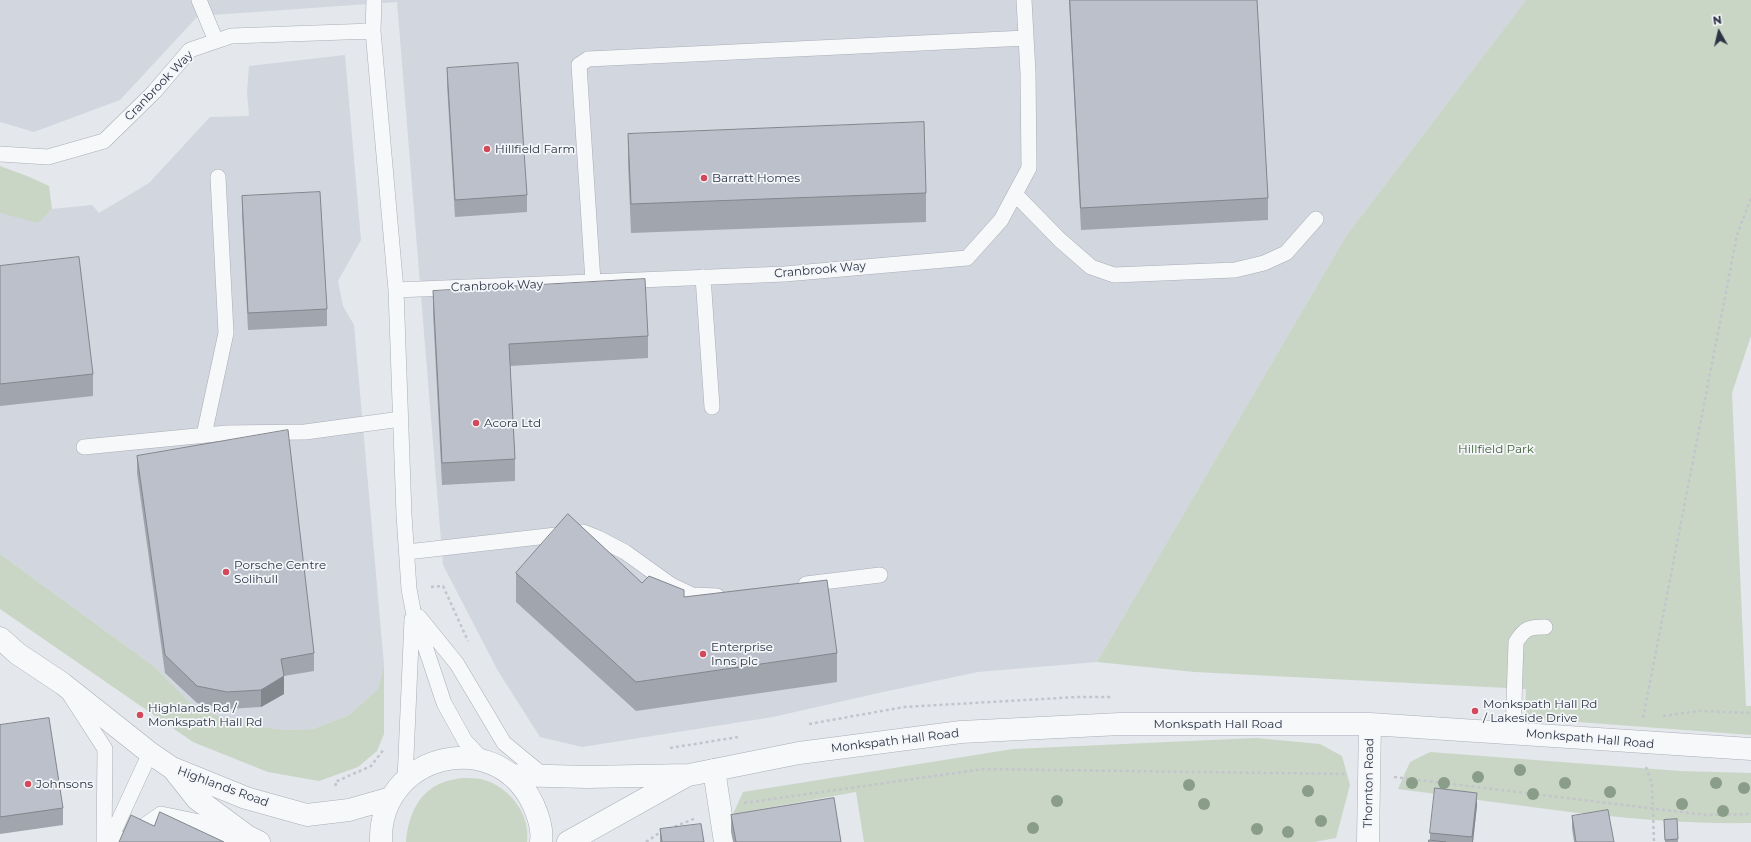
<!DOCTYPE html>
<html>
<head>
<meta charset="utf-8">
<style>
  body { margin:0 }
  #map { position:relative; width:1751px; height:842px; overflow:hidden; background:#e4e7ec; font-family:Montserrat,sans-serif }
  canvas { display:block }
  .north { position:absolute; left:1699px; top:12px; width:40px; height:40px; -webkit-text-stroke:3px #f4f6f9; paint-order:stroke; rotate:352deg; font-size:11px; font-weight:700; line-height:16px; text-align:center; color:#2b3445 }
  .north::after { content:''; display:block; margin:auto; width:14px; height:18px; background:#2b3445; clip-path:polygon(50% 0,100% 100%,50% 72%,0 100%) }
</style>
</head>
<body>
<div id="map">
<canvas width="1751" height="842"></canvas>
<div class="north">N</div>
</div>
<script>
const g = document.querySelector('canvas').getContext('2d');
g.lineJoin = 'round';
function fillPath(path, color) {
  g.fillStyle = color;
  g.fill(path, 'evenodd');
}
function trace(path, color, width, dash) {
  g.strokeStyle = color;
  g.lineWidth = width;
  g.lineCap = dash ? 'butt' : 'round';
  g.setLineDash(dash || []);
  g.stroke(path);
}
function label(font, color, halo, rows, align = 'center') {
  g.font = font + ' Montserrat,sans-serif';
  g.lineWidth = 3.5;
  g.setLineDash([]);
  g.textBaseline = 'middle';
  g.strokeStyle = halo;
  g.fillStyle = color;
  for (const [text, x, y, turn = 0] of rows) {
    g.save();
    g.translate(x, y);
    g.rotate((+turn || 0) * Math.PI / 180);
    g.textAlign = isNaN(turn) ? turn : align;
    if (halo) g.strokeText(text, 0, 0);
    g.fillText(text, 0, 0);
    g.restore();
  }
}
fillPath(new Path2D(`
  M0,0H1526L1346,236L1097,662L978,672L883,692L773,717L582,747L540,737L498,671L443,565L397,2L198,16L120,100L34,132L0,122Z
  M345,55L361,240L338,281L343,306L354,325L384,665L378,689L349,715L313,729L283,730L243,724L195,708L155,667L0,554V213L38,222L52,209L92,205L99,213L149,183L210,117L249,116L247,92L249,66Z`), '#d2d6de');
fillPath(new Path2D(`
  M1526,0H1751V336L1732,393L1746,706H1751V735L1525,718L1526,689L1195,672L1097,662L1346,236Z
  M0,166L27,176L49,186L52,209L38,223L0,213Z
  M0,554L155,667L195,708L243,724L283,730L313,729L349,715L378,689L384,665V734L377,751L358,767L319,781L268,772L193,742L0,609Z
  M1256,738L1320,744L1342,756L1350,785L1336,838L1314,842H864L856,792L733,814L743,792L1013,749Z
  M1430,752L1680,771L1751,773V823C1633,825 1515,804 1398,789L1410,762Z
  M462,778C468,778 475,778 481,779C508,785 531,814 527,842H406C408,817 418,791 444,782C449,780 456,779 462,778Z`), '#c9d6c5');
const service = new Path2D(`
  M199,0L216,41
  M373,31L396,290
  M0,154L48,157L104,141L154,92L190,50L231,36L373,31L374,0
  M1015,194L1060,240L1091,267L1114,275L1235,270L1264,263L1286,253L1316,219
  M703,277L712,407
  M593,282L579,65L588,59L1026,38
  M204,435L226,333L218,177
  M84,447L227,433L305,432L401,419
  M407,552L583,532L598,538L625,552L671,585L692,595L717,596
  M806,584L880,575
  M419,617L457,664L504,743L544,776
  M70,695L105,749L104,842
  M1513,733L1516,642C1525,628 1529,627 1545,627
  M484,761L465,741L444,703L413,610L409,589L404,515L396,290L785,274L967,258L1001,220L1029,168L1028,73L1024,0
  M405,780L412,619
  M109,842L150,753
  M121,842L161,814L200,822L231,842`);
const minor = new Path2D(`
  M714,770L725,842`);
const tertiary = new Path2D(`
  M0,638L18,654L63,684L150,753L172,768L246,798L307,815L349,810L391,798
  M174,770L197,799L247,836L259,842
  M512,775L587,777L689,775L799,753L961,732L1120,724H1370L1751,749
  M381,842C378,755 495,724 533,804C538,815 543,829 541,842
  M568,842L686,776
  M1368,842L1370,724`);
trace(service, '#a9aeb7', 16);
trace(minor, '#a9aeb7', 23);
trace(tertiary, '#a9aeb7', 23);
trace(new Path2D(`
  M431,587L443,586L468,641
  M1663,716L1699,711L1751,713
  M1643,718L1737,235L1751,198
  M809,724L904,707L1077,697H1113
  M670,748L738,737
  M1646,767L1652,784L1654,842
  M1394,777L1706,815L1751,814
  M336,786L335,782L371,766L384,749
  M744,803L984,769L1345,774
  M669,829L696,818
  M646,842L662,831`), '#c2c5cb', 2.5, [3, 3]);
trace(service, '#f7f8fa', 15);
trace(minor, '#f7f8fa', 22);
trace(tertiary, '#f7f8fa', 22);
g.fillStyle = '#899d89';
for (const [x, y] of [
  [1520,770],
  [1478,777],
  [1412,783],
  [1444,783],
  [1565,783],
  [1716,783],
  [1189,785],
  [1744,788],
  [1308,791],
  [1610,792],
  [1533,794],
  [1057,801],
  [1204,804],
  [1682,804],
  [1723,811],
  [1321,821],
  [1033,828],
  [1257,829],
  [1288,832]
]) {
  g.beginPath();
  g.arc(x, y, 6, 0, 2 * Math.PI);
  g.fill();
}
fillPath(new Path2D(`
  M1069,0H1257L1268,198V220L1081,230Z
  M447,68L527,195V212L455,217L447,85Z
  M628,134L926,193V222L631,233L628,163Z
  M242,196L327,309V326L248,330L242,214Z
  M0,266L93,374V396L0,406Z
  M433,291L648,336V358L510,366L515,459V481L442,485L433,313Z
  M137,456L314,653V671L284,676V694L261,707L227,709L197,703L165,673L137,473Z
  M516,573L642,583L684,597L837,653V682L636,711L516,602Z
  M0,725L63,808V825L0,834Z
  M834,798L841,842H733L731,832V815Z
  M1477,805L1473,842H1429L1430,840V833Z
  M1572,816L1614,842H1574L1572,828Z
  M1677,819L1678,842H1665L1664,820Z
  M660,829L704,842H660Z`), '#a1a5ae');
fillPath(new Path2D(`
  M284,676V694L261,707V690Z
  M1477,793V805L1473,842H1472Z`), '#83868d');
const building = new Path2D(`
  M1070,0H1257L1268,198L1081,208Z
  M518,63L527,195L455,200L447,68Z
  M924,122L926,193L631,204L628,134Z
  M320,192L327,309L248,313L242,196Z
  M79,257L93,374L0,384V266Z
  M645,279L648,336L509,344L515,459L442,463L433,291Z
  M288,430L314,653L281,659L284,676L261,690L227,692L197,686L165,655L137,456Z
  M568,514L642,583L649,576L684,590V597L827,580L837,653L636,682L516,573Z
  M49,718L63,808L0,817V725Z
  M1435,788L1477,793L1472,837L1430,833Z
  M834,798L841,842H736L731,815Z
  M1608,810L1614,842H1576L1572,816Z
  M160,812L224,842H119L131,815L154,826Z
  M1677,819L1678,839L1665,840L1664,820Z
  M701,824L704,842H662L660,829Z
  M1429,840L1446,842H1429Z`);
fillPath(building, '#bbc0ca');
trace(building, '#83868d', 1);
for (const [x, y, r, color] of [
  [487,149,4,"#d1495b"],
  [704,178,4,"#d1495b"],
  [476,423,4,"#d1495b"],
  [226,572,4,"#d1495b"],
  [703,654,4,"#d1495b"],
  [1475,711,4,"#d1495b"],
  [140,715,4,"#d1495b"],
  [28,784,4,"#d1495b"]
]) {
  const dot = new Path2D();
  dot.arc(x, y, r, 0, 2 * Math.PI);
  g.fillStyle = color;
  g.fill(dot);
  trace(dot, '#f4f6f9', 1.5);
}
label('12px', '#2b3445', '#f4f6f9', [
  ["Cranbrook Way",159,86,-46],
  ["Cranbrook Way",820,270,-5],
  ["Cranbrook Way",497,286,-2],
  ["Monkspath Hall Road",1218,724],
  ["Monkspath Hall Road",1590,739,5],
  ["Monkspath Hall Road",895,741,-7],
  ["Thornton Road",1369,783,-89],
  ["Highlands Road",223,787,20]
]);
label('12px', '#2b3445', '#f4f6f9', [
  ["Hillfield Farm",495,149],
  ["Barratt Homes",712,178],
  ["Acora Ltd",484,423],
  ["Porsche Centre",234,565],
  ["Solihull",234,579],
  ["Enterprise",711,647],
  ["Inns plc",711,661],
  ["Monkspath Hall Rd",1483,704],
  ["/ Lakeside Drive",1483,718],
  ["Highlands Rd /",148,708],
  ["Monkspath Hall Rd",148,722],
  ["Johnsons",36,784]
], 'left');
label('12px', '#3f6138', '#f4f6f9', [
  ["Hillfield Park",1496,449]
]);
</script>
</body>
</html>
